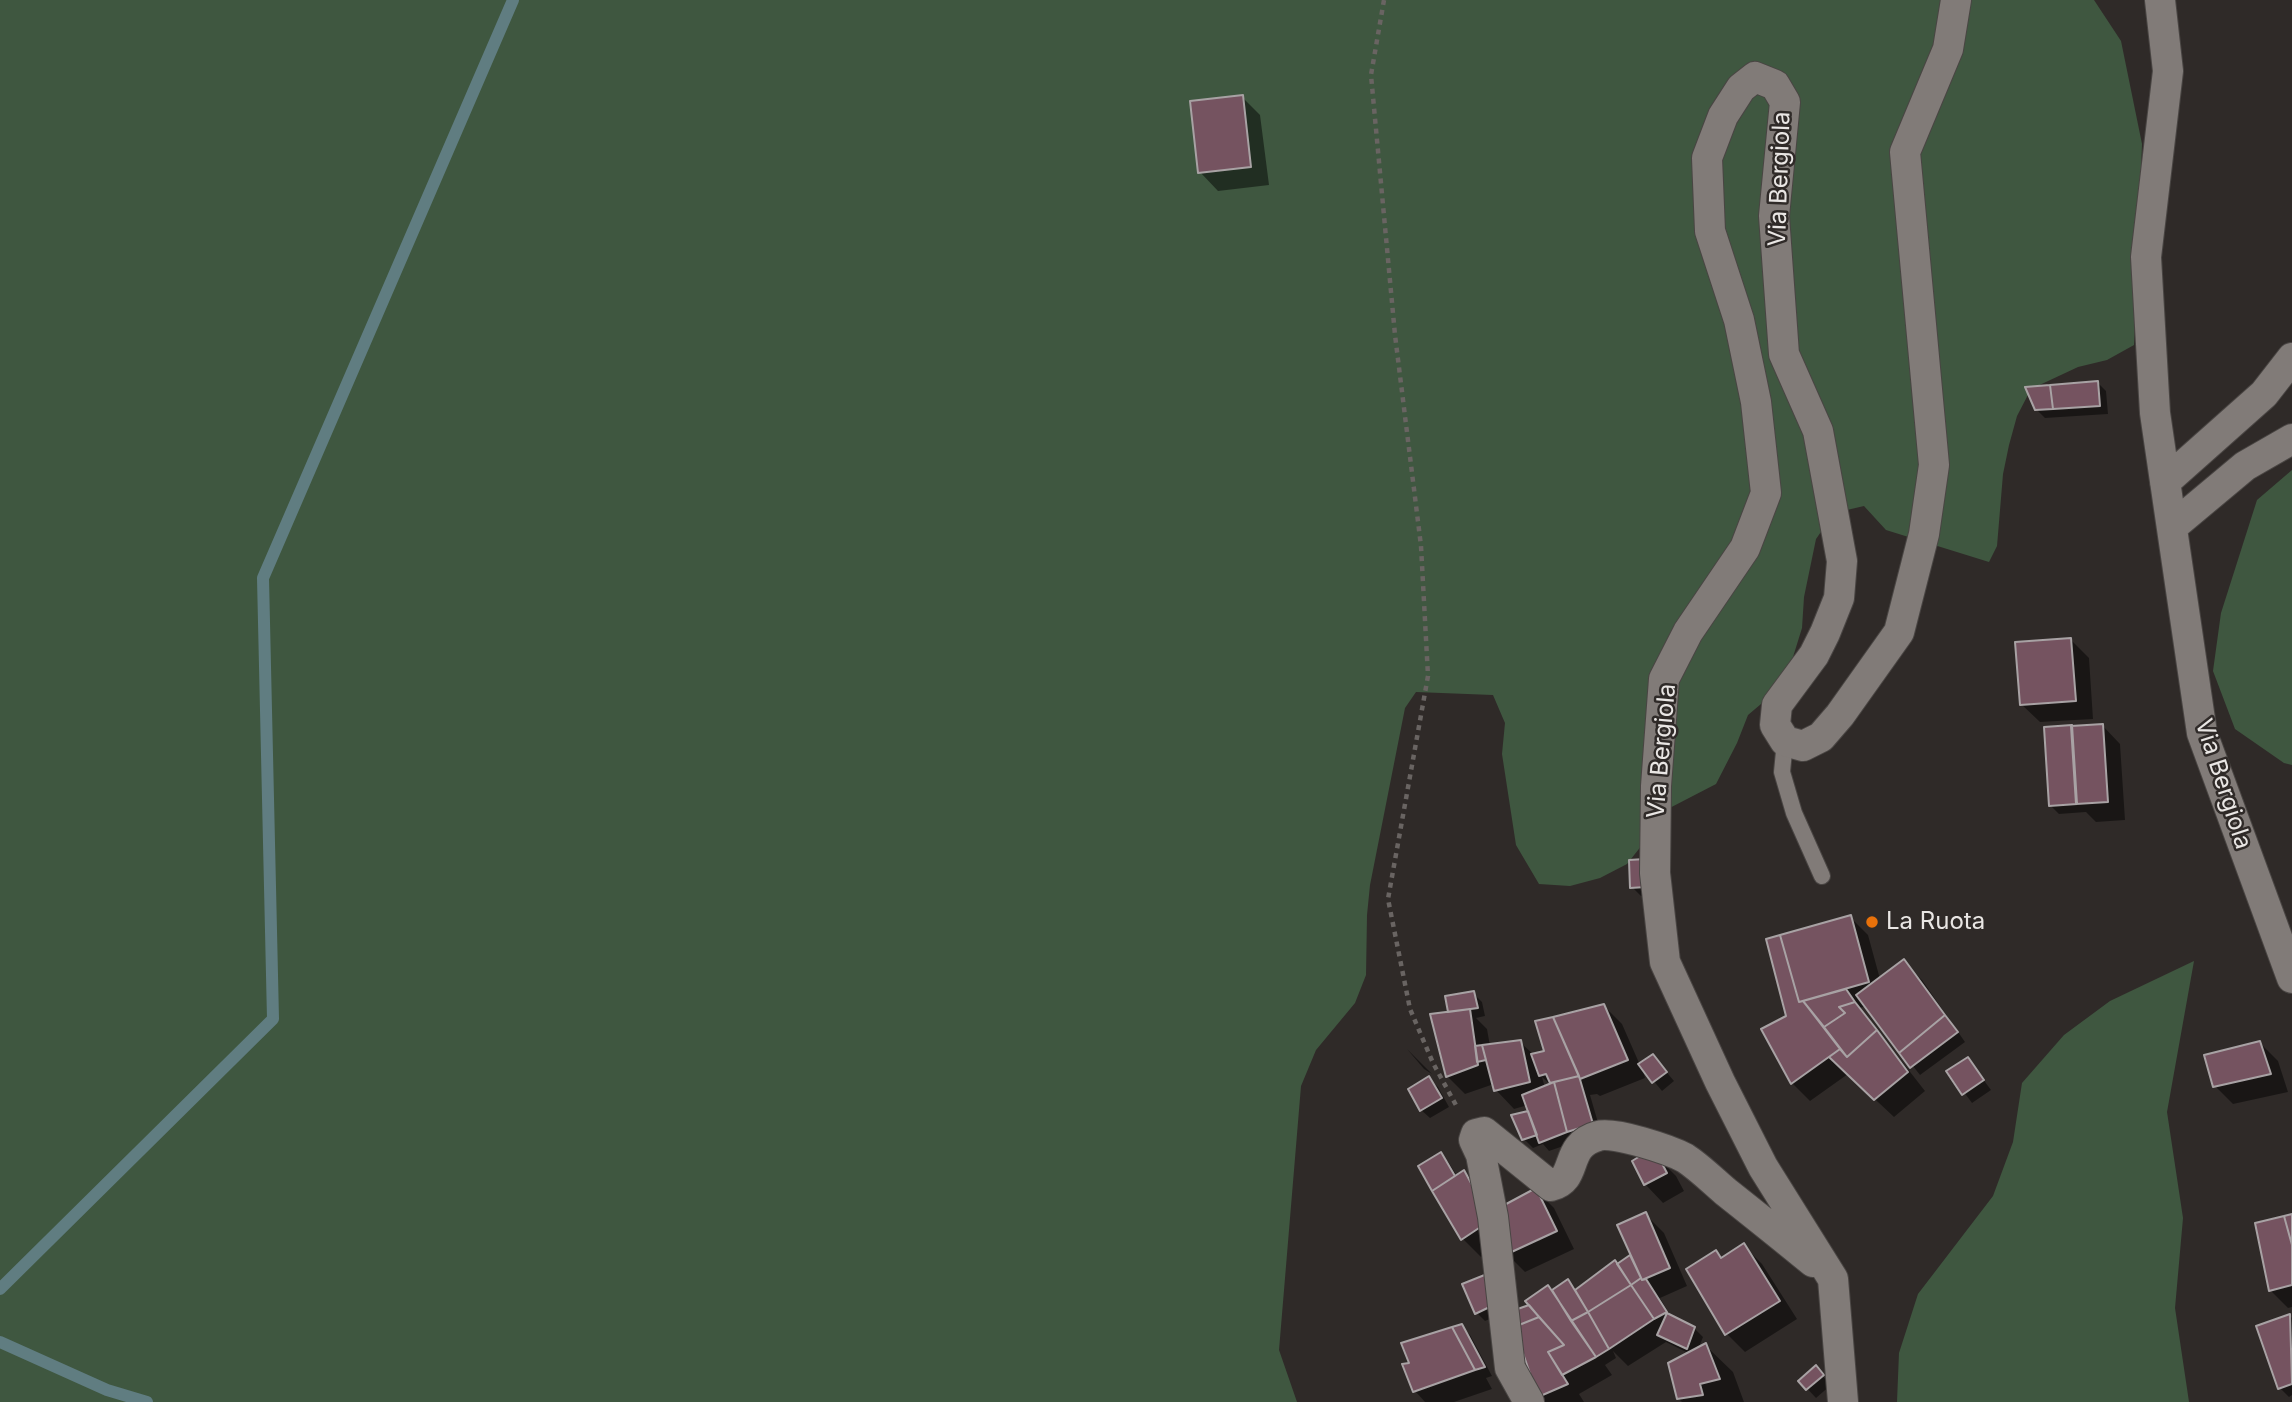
<!DOCTYPE html>
<html>
<head>
<meta charset="utf-8">
<style>
  body { margin:0 }
  canvas { display:block; background:#2f2a28 }
</style>
</head>
<body>
<canvas width="2292" height="1402"></canvas>
<script>
const g = document.querySelector('canvas').getContext('2d');
g.lineJoin = 'round';
function fillPath(path, color) {
  g.fillStyle = color;
  g.fill(path, 'evenodd');
}
function trace(path, color, width, dash) {
  g.strokeStyle = color;
  g.lineWidth = width;
  g.lineCap = dash ? 'butt' : 'round';
  g.setLineDash(dash || []);
  g.stroke(path);
}
function label(font, color, halo, rows, align = 'center') {
  g.font = font + ' Inter,sans-serif';
  g.lineWidth = 5;
  g.setLineDash([]);
  g.textBaseline = 'middle';
  g.strokeStyle = halo;
  g.fillStyle = color;
  for (const [text, x, y, turn = 0] of rows) {
    g.save();
    g.translate(x, y);
    g.rotate((+turn || 0) * Math.PI / 180);
    g.textAlign = isNaN(turn) ? turn : align;
    if (halo) g.strokeText(text, 0, 0);
    g.fillText(text, 0, 0);
    g.restore();
  }
}
fillPath(new Path2D(`
  M0,0H2094L2121,41L2142,144L2134,345L2107,360L2078,367L2031,389L2017,416L2009,445L2003,474L1997,546L1989,562L1886,530L1864,506L1834,513L1816,539L1804,597L1802,628L1793,657L1761,704L1748,715L1737,743L1716,784L1660,813L1646,840L1627,864L1600,878L1570,886L1539,884L1516,845L1502,754L1505,723L1493,695L1416,692L1405,708L1370,885L1367,915L1366,975L1355,1003L1316,1050L1301,1086L1279,1350L1297,1402H0Z
  M2292,470V765L2284,763L2235,729L2213,671L2221,613L2257,500Z
  M2194,961L2167,1112L2183,1218L2175,1308L2189,1402H1897L1899,1353L1918,1294L1993,1196L2013,1142L2022,1083L2064,1035L2110,1001Z`), '#3f5740');
fillPath(new Path2D(`
  M1242,97L1260,115L1269,185L1218,191L1200,172Z
  M2098,383L2106,391L2108,414L2045,418L2036,409Z
  M2071,640L2089,658L2093,719L2040,722L2021,704Z
  M2102,725L2120,744L2125,820L2096,822L2086,812L2059,814L2050,805Z
  M1631,862L1654,895L1641,896L1632,887Z
  M1850,917L1868,935L1880,979L1903,962L1922,980L1965,1042L1920,1075L1866,1006L1860,1008L1925,1091L1894,1117L1848,1074L1810,1101L1792,1083L1788,1016Z
  M1473,993L1482,1002L1485,1016L1476,1018L1487,1029L1490,1046L1520,1042L1534,1055L1546,1053L1604,1006L1622,1024L1640,1065L1653,1056L1674,1081L1662,1091L1642,1067L1645,1078L1600,1096L1597,1094L1590,1095L1601,1133L1549,1151L1543,1144L1533,1148L1524,1139L1514,1116L1530,1113L1528,1105L1514,1109L1496,1090L1494,1084L1465,1094L1447,1076L1450,1013ZM1542,1077L1551,1085L1545,1088Z
  M2260,1043L2278,1061L2288,1092L2233,1104L2215,1086Z
  M1407,1049L1432,1074L1424,1069Z
  M1968,1059L1991,1090L1972,1103L1949,1072Z
  M1429,1079L1438,1087L1449,1107L1430,1118L1421,1110Z
  M1441,1154L1449,1163L1457,1176L1464,1172L1482,1190L1498,1220L1536,1190L1554,1208L1574,1249L1525,1272L1507,1254L1504,1242L1481,1257L1463,1239Z
  M1657,1157L1676,1176L1684,1191L1663,1203L1645,1184Z
  M1646,1215L1664,1233L1687,1286L1660,1298L1672,1318L1694,1328L1703,1337L1698,1350L1706,1346L1733,1372L1744,1402H1682L1678,1398L1690,1354L1666,1342L1628,1366L1613,1351L1616,1358L1605,1365L1612,1375L1579,1394L1584,1402H1545L1540,1397L1532,1306L1548,1287L1553,1292L1568,1281L1577,1290L1632,1256Z
  M2292,1216V1307L2288,1308L2270,1290Z
  M1744,1246L1762,1264L1797,1319L1745,1352L1727,1334L1716,1253L1722,1259Z
  M1464,1285L1506,1312L1485,1321L1477,1313Z
  M2290,1316L2292,1318V1395L2289,1397L2280,1388Z
  M1461,1326L1470,1335L1492,1376L1486,1378L1492,1389L1454,1402H1425L1415,1391L1412,1364Z
  M1815,1368L1831,1385L1816,1398L1800,1381Z`), '#0007');
trace(new Path2D(`
  M0,1289L273,1019L263,578L513,0
  M0,1342L107,1390L147,1402`), '#607d81', 12);
const building = new Path2D(`
  M1243,95L1251,167L1198,173L1190,101Z
  M2098,381L2100,406L2053,409L2050,385Z
  M2050,385L2053,409L2035,410L2025,387Z
  M2071,638L2076,701L2020,705L2015,642Z
  M2103,724L2108,802L2076,804L2071,726Z
  M2072,725L2077,804L2049,806L2044,727Z
  M1645,859L1646,887L1630,888L1629,860Z
  M1851,915L1869,982L1799,1002L1780,935Z
  M1780,935L1799,1002L1803,1001L1840,1049L1791,1084L1761,1029L1786,1016L1766,939Z
  M1904,959L1945,1015L1899,1053L1856,995Z
  M1846,989L1855,1002L1839,1007L1845,1013L1824,1027L1803,1001Z
  M1474,991L1478,1008L1448,1012L1445,996Z
  M1855,1002L1877,1030L1847,1057L1824,1027L1845,1013L1839,1007Z
  M1604,1004L1628,1060L1580,1079L1553,1017Z
  M1470,1009L1478,1065L1446,1077L1430,1014Z
  M1945,1015L1958,1032L1910,1068L1899,1053Z
  M1553,1017L1579,1076L1550,1083L1546,1074L1539,1076L1531,1054L1544,1051L1535,1021Z
  M1877,1030L1908,1072L1874,1100L1829,1057L1840,1049L1847,1057Z
  M1521,1040L1530,1082L1494,1091L1482,1045Z
  M2260,1041L2271,1074L2213,1087L2204,1055Z
  M1482,1045L1486,1060L1477,1062L1475,1046Z
  M1653,1054L1667,1072L1652,1083L1638,1064Z
  M1968,1057L1984,1080L1962,1095L1946,1071Z
  M1429,1076L1442,1098L1420,1111L1408,1089Z
  M1579,1076L1593,1124L1567,1132L1554,1082Z
  M1554,1082L1567,1132L1539,1143L1522,1095Z
  M1528,1111L1537,1135L1522,1140L1511,1115Z
  M1441,1152L1455,1176L1432,1191L1418,1166Z
  M1645,1153L1658,1156L1667,1173L1644,1185L1632,1161Z
  M1464,1170L1491,1220L1461,1240L1432,1191Z
  M1536,1188L1557,1231L1505,1255L1495,1210Z
  M1646,1212L1670,1268L1642,1280L1617,1225Z
  M2292,1214V1245L2284,1216Z
  M2284,1216L2292,1245V1285L2269,1291L2255,1223Z
  M1744,1243L1780,1301L1725,1335L1686,1269L1716,1250L1721,1258Z
  M1630,1255L1641,1278L1631,1285L1617,1264Z
  M1615,1260L1631,1285L1588,1312L1575,1290Z
  M1487,1274L1498,1303L1475,1314L1462,1284Z
  M1641,1278L1642,1280L1646,1279L1667,1312L1654,1319L1631,1285Z
  M1568,1279L1588,1312L1571,1321L1552,1290Z
  M1548,1285L1596,1357L1562,1375L1548,1352L1564,1345L1525,1301Z
  M1631,1285L1654,1319L1609,1349L1588,1312Z
  M1529,1305L1539,1317L1514,1327L1509,1312Z
  M1588,1312L1609,1349L1596,1357L1571,1321Z
  M1667,1313L1695,1327L1687,1349L1657,1335Z
  M2290,1314L2292,1384L2278,1389L2256,1326Z
  M1539,1317L1564,1345L1548,1352L1568,1384L1538,1397L1514,1327Z
  M1462,1324L1485,1367L1475,1370L1452,1327Z
  M1452,1327L1475,1370L1413,1392L1402,1364L1409,1363L1401,1343Z
  M1706,1343L1720,1379L1700,1384L1703,1395L1677,1399L1668,1363Z
  M1816,1365L1824,1375L1806,1390L1798,1381Z`);
fillPath(building, '#755360');
trace(building, '#a8a2a4', 2);
const service = new Path2D(`
  M1785,741L1782,772L1794,813L1822,876`);
const minor = new Path2D(`
  M2160,0L2168,71L2146,257L2155,413L2202,733L2292,978
  M2165,482L2264,394L2292,358
  M2172,527L2245,466L2292,439
  M1529,1402L1510,1368L1493,1217L1481,1155L1474,1140L1476,1134L1484,1132L1551,1186C1580,1179 1562,1146 1598,1136C1614,1131 1670,1150 1685,1158C1699,1167 1713,1181 1726,1192C1755,1215 1785,1239 1813,1262
  M1843,1402L1833,1279L1763,1167L1720,1082L1665,962L1655,873L1656,786L1664,679L1688,632L1745,548L1766,493L1756,402L1739,320L1710,231L1707,158L1723,116L1741,88L1755,77L1775,85L1785,102L1774,216L1784,354L1818,431L1842,561L1839,598L1825,633L1814,655L1777,705L1775,725L1785,741L1803,746L1821,737L1840,715L1899,632L1924,534L1934,465L1905,152L1948,49L1956,0`);
trace(service, '#494543', 18);
trace(minor, '#494543', 32);
trace(new Path2D(`
  M1384,0L1371,75L1395,335L1421,546L1428,676L1388,899L1410,1009L1433,1063L1457,1107`), '#696462', 4.5, [5, 5]);
trace(service, '#817b78', 16);
trace(minor, '#817b78', 30);
for (const [x, y, r, color] of [
  [1872,922,7,"#e8710a"]
]) {
  const dot = new Path2D();
  dot.arc(x, y, r, 0, 2 * Math.PI);
  g.fillStyle = color;
  g.fill(dot);
  trace(dot, '#2f2a28', 2.5);
}
label('24px', '#e9e6e4', '#2f2a28', [
  ["Via Bergiola",1780,179,-88],
  ["Via Bergiola",1662,751,-85],
  ["Via Bergiola",2223,784,72]
]);
label('24px', '#e9e6e4', '#2f2a28', [
  ["La Ruota",1886,922]
], 'left');
</script>
</body>
</html>
